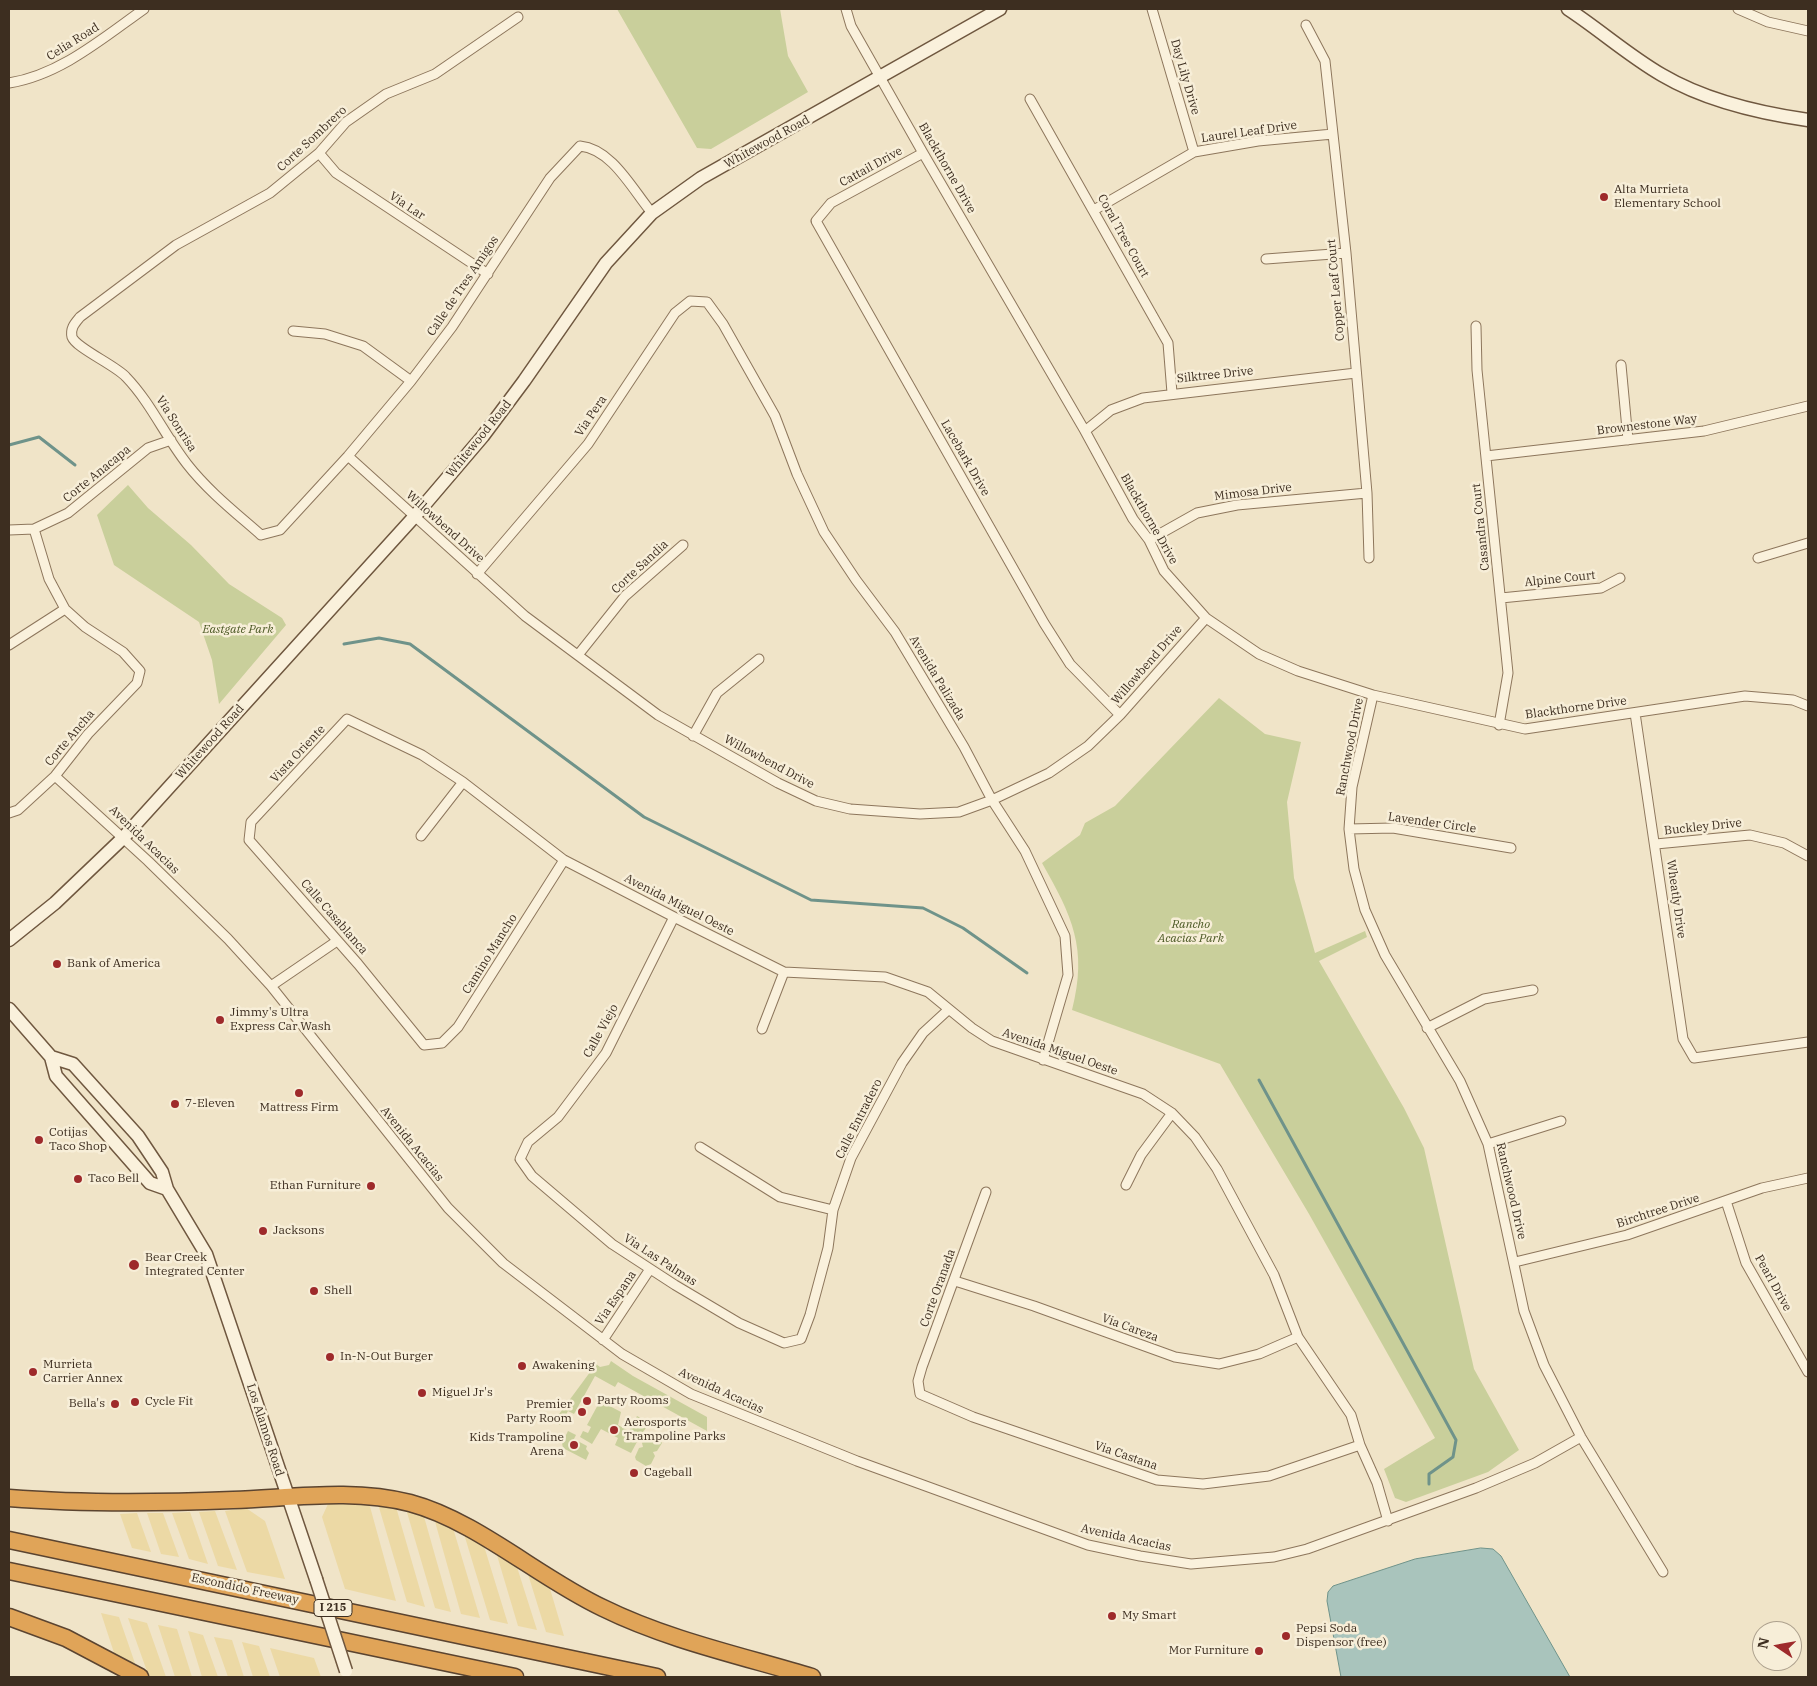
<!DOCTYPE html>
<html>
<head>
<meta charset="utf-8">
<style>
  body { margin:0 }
  #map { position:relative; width:1817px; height:1686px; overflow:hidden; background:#f0e4c8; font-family:"IBM Plex Serif",serif }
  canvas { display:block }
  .frame { position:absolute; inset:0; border:10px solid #3d2e20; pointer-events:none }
  .north { position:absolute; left:1752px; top:1621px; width:50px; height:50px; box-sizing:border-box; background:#f7eed8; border:1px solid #ada18e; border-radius:50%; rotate:282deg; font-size:14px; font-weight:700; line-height:20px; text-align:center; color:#3d2e20 }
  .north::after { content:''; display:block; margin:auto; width:18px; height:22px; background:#9e2a2b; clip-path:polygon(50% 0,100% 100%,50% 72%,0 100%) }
</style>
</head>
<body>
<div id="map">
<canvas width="1817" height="1686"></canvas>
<div class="frame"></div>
<div class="north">N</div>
</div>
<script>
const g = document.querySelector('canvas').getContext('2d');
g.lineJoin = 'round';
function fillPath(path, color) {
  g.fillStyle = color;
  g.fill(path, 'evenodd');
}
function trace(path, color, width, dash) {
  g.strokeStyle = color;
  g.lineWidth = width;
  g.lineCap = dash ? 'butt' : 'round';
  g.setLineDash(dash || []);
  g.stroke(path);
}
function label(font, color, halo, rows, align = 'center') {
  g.font = font + ' "IBM Plex Serif",serif';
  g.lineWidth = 5;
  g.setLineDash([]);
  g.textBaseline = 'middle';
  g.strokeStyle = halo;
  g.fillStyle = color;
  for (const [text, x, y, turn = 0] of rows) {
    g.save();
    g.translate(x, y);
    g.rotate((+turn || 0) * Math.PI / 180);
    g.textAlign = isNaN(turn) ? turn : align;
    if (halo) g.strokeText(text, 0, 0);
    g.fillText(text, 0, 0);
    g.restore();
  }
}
fillPath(new Path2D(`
  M617,9H780L788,56L808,92L711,149L697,148Z
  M128,485L148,508L191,545L229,584L282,618L286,625L219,704L212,660L199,622L114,565L97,515Z
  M1219,698L1265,734L1301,742L1287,802L1294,878L1315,953L1365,931L1367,937L1319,961L1404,1108L1424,1148L1474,1369L1519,1450L1488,1472L1406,1502L1395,1498L1384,1469L1435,1438L1309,1214L1220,1064L1072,1010C1088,948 1072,916 1042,863L1080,835L1085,823L1115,806Z
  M611,1361L633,1376L707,1417V1431L618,1382L615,1387L595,1376L574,1414L568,1411L560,1425L554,1421L596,1364L600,1367L609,1365Z
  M600,1401L621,1412L618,1425L629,1431L637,1416L650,1423L639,1437L629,1432L628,1434L638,1440L631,1453L615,1445L618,1438L601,1429L592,1444L580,1437L583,1431L588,1433L591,1427L587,1425Z
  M568,1431L576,1435L574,1439L587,1446L586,1449L589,1453L586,1460L563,1448L562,1443Z
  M650,1433L660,1439L662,1443L657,1451L653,1452L655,1456L651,1464L646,1466L636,1460L635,1457L639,1448L643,1447L642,1443L646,1434Z`), '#c9cf9b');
fillPath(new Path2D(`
  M369,1503L396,1601L345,1589L322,1517L328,1504Z
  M378,1504L396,1507L425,1607L407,1602Z
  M246,1508L265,1521L285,1579L247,1572L225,1511Z
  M406,1509L423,1513L451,1612L435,1608Z
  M215,1511L237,1570L218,1566L199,1512Z
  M190,1512L208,1564L189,1559L172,1513Z
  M137,1513L151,1552L132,1548L120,1514Z
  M147,1513H163L179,1557L161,1554Z
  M434,1518L453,1528L480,1618L461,1614Z
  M464,1534L484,1546L508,1624L490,1620Z
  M496,1552L516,1564L537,1630L518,1626Z
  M527,1571L548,1582L564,1636L546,1632Z
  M101,1613L119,1617L138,1672L117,1662Z
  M128,1618L147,1623L166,1677H149Z
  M158,1625L177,1629L192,1677H175Z
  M188,1631L203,1635L218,1677H202Z
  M214,1637L232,1640L244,1677H228Z
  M242,1642L259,1646L270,1677H253Z
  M270,1648L314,1658L321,1677H280Z`), '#ecd9a5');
const water = new Path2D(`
  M1481,1548L1493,1549L1501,1556L1570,1677H1341L1327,1601L1328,1592L1333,1586L1415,1559Z`);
fillPath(water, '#a9c4bc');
trace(water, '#6f938a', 1);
trace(new Path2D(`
  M9,445L39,437L75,465
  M344,644L379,638L410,644L644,817L811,900L923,908L963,928L1027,973
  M1259,1080L1456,1440L1453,1457L1429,1474V1484`), '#6f938a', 3);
const street = new Path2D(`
  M846,9L851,26L923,153L1085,431L1133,519L1149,540L1164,571L1206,618L1259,654L1298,671L1373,695L1525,729L1745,696L1793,700L1808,706
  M1152,9L1194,152
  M1738,9L1768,22L1808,31
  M518,17L435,74L386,94L346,122L319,153L270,193L176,245L80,317C75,323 70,328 72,337C76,348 115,365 126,377C151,403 165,436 187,464C208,491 236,513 261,535L280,530L348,456L411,381L452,327L550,178L580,146C612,149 632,189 652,213
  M1306,25L1325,61L1346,253L1367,493L1369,558
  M9,83C60,75 103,38 144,9
  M1030,99L1168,343L1172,393
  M319,153L336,173L488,274
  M923,153L831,203L816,221L1044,623L1070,664L1120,715
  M1094,210L1194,152L1258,141L1333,134
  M1266,259L1346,253
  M1476,326L1477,370L1508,673L1499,725
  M293,331L325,334L363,346L411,381
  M1621,365L1628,440
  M1085,431L1111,410L1143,398L1356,373
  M348,456L525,616L658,715L778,783L816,801L850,809L920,814L959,812L992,800L1049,773L1088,746L1120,715L1206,618
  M1486,456L1704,431L1808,406
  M9,530L34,529L68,513L148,448L171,440
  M1149,540L1197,513L1237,505L1367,493
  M1758,558L1808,543
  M477,574L588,444L675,313L690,301L707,302L723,324L775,416L797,474L824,532L856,580L895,632L964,747L992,800L1025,851L1065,936L1068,975L1043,1060
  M1501,598L1601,588L1620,578
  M9,645L65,609
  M578,655L625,596L683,545
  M1373,695L1352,787L1349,829L1354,869L1365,910L1385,955L1460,1081L1488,1144L1524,1311L1544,1365L1581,1437L1663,1572
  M1635,713L1683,1039L1694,1058L1808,1042
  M693,736L717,693L759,659
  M55,776L148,861L228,939L271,986L448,1208L503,1263L622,1354L691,1394L857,1461L1088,1545L1140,1556L1191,1564L1274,1557L1307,1549L1476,1488L1535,1463L1581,1437
  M9,813L18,810L55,776L88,734L137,683L140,671L123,652L85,627L65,609L49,579L34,529
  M1349,829L1393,828L1511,848
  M421,836L463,782
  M1656,844L1750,835L1784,843L1808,856
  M564,860L458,1027L442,1043L424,1045L358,964L249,840L251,822L347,719L422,755L463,782L564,860L674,917L784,972L885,977L928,992L972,1028L992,1041L1143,1094L1172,1113L1195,1137L1217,1169L1274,1275L1298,1337L1351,1415L1360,1445L1377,1483L1388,1521
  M674,917L606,1053L558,1117L528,1142L520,1159L532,1176L612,1244L675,1285L739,1323L784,1343L801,1339L810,1315L828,1248L833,1210L851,1158L902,1063L923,1033L948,1010
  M271,986L337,941
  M1427,1028L1484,999L1533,990
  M762,1029L784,972
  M1488,1144L1561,1121
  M700,1147L780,1197L833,1210
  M1126,1185L1141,1155L1172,1113
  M986,1192L922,1367L918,1381L920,1394L973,1417L1157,1480L1203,1484L1269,1476L1360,1445
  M1726,1201L1746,1263L1808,1372
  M1515,1262L1627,1235L1762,1188L1808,1178
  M955,1281L1034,1306L1175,1357L1219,1364L1259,1354L1298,1337
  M603,1340L650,1269`);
const secondary = new Path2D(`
  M1568,9C1600,30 1629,56 1662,75C1706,101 1759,113 1808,120
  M9,940L55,903L123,838L414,517L483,436L524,381L606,263L652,213L701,178L1000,9
  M9,1009L51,1057L56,1076L150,1183L167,1189
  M51,1057L73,1064L138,1136L162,1172L167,1189L206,1254L316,1579`);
const highway = new Path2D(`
  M9,1498C84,1504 158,1503 233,1500C291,1498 353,1488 410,1503C477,1521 539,1578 603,1608C668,1640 742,1656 812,1677
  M9,1540L657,1677
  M9,1571L515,1677
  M9,1617L66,1638L140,1677`);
trace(street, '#8d765c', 11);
trace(secondary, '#6f573f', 15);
trace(highway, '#5b4430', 19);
trace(street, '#faf1dc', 9);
trace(secondary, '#faf1dc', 12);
trace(highway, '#e0a458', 16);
const secondaryBridge = new Path2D(`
  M316,1579L346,1671`);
trace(secondaryBridge, '#6f573f', 15, []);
trace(secondaryBridge, '#faf1dc', 12);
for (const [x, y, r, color] of [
  [1604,197,5,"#9e2a2b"],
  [57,964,5,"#9e2a2b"],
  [220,1020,5,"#9e2a2b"],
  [299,1093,5,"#9e2a2b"],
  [175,1104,5,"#9e2a2b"],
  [39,1140,5,"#9e2a2b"],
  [78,1179,5,"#9e2a2b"],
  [371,1186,5,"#9e2a2b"],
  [263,1231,5,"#9e2a2b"],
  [134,1265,6,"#9e2a2b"],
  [314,1291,5,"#9e2a2b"],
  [330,1357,5,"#9e2a2b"],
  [522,1366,5,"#9e2a2b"],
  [33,1372,5,"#9e2a2b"],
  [422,1393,5,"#9e2a2b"],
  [587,1401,5,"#9e2a2b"],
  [135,1402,5,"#9e2a2b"],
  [115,1404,5,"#9e2a2b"],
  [582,1412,5,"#9e2a2b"],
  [614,1430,5,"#9e2a2b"],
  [574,1445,5,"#9e2a2b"],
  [634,1473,5,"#9e2a2b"],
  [1112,1616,5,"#9e2a2b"],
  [1286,1636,5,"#9e2a2b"],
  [1259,1651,5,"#9e2a2b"]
]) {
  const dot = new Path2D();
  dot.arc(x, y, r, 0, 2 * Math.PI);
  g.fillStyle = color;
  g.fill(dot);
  trace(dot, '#f7eed8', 2);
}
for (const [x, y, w] of [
  [333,1608,38]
]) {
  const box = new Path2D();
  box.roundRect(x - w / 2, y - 8.5, w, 17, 4);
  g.fillStyle = '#f7eed8';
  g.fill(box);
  trace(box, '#3d2e20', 1);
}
label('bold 11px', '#3d2e20', null, [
  ["I 215",333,1608]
]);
label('12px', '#3d2e20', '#f7eed8', [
  ["Celia Road",73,42,-32],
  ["Day Lily Drive",1185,77,74],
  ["Laurel Leaf Drive",1249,132,-8],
  ["Corte Sombrero",312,139,-43],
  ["Whitewood Road",767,142,-29],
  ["Cattail Drive",871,167,-29],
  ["Blackthorne Drive",947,168,60],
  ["Via Lar",407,206,34],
  ["Coral Tree Court",1123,236,61],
  ["Calle de Tres Amigos",463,286,-56],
  ["Copper Leaf Court",1336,290,-95],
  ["Silktree Drive",1215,375,-6],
  ["Via Pera",591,416,-56],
  ["Via Sonrisa",176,424,57],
  ["Brownestone Way",1647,425,-7],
  ["Whitewood Road",479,439,-51],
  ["Lacebark Drive",965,458,60],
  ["Corte Anacapa",97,474,-39],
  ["Mimosa Drive",1253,492,-7],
  ["Blackthorne Drive",1149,519,60],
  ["Willowbend Drive",445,527,42],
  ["Casandra Court",1481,527,-96],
  ["Corte Sandia",640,567,-43],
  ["Alpine Court",1560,579,-6],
  ["Willowbend Drive",1147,665,-49],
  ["Avenida Palizada",937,678,59],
  ["Blackthorne Drive",1576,708,-8],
  ["Corte Ancha",70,738,-50],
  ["Whitewood Road",210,742,-48],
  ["Ranchwood Drive",1350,747,-79],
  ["Vista Oriente",298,754,-47],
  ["Willowbend Drive",769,762,28],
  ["Lavender Circle",1432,823,8],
  ["Buckley Drive",1703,827,-6],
  ["Avenida Acacias",144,840,44],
  ["Wheatly Drive",1676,899,82],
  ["Avenida Miguel Oeste",679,905,27],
  ["Calle Casablanca",334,917,49],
  ["Camino Mancho",490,954,-58],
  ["Calle Viejo",601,1031,-61],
  ["Avenida Miguel Oeste",1060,1052,19],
  ["Calle Entradero",859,1119,-63],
  ["Avenida Acacias",412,1144,51],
  ["Ranchwood Drive",1511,1191,77],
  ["Birchtree Drive",1658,1211,-18],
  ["Via Las Palmas",660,1260,33],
  ["Pearl Drive",1773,1283,61],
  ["Corte Oranada",938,1288,-70],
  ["Via Espana",616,1298,-56],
  ["Via Careza",1130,1328,20],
  ["Avenida Acacias",721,1391,25],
  ["Los Alamos Road",265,1430,72],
  ["Via Castana",1126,1456,19],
  ["Avenida Acacias",1126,1538,12],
  ["Escondido Freeway",245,1589,12]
]);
label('12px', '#3d2e20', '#f7eed8', [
  ["Alta Murrieta",1614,190],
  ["Elementary School",1614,204],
  ["Bank of America",67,964],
  ["Jimmy's Ultra",230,1013],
  ["Express Car Wash",230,1027],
  ["7-Eleven",185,1104],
  ["Mattress Firm",299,1108,"center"],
  ["Cotijas",49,1133],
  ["Taco Shop",49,1147],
  ["Taco Bell",88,1179],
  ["Ethan Furniture",361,1186,"right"],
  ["Jacksons",273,1231],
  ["Bear Creek",145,1258],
  ["Integrated Center",145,1272],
  ["Shell",324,1291],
  ["In-N-Out Burger",340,1357],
  ["Murrieta",43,1365],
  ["Carrier Annex",43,1379],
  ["Awakening",532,1366],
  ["Miguel Jr's",432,1393],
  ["Party Rooms",597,1401],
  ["Cycle Fit",145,1402],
  ["Bella's",105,1404,"right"],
  ["Premier",572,1405,"right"],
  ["Party Room",572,1419,"right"],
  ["Aerosports",624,1423],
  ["Trampoline Parks",624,1437],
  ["Kids Trampoline",564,1438,"right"],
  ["Arena",564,1452,"right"],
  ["Cageball",644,1473],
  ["My Smart",1122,1616],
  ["Pepsi Soda",1296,1629],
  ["Dispensor (free)",1296,1643],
  ["Mor Furniture",1249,1651,"right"]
], 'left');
label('italic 12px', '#4d5a26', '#f7eed8', [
  ["Eastgate Park",238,630],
  ["Rancho",1191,925],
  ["Acacias Park",1191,939]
]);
</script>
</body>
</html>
